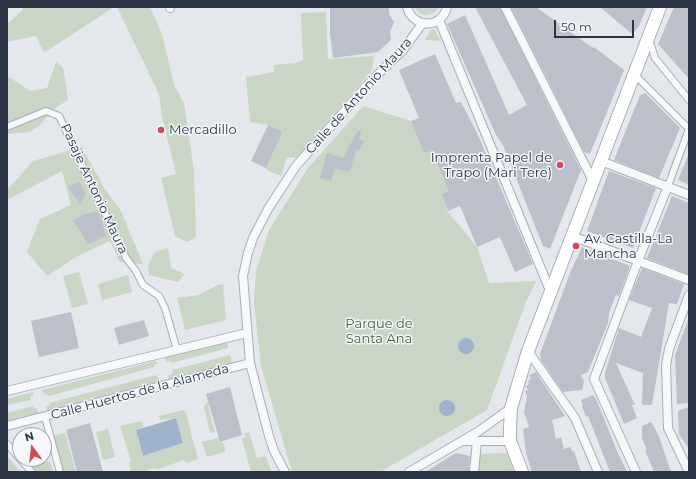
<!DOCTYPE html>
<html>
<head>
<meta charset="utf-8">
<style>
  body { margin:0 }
  #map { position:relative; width:696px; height:479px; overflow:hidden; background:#e4e7ec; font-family:Montserrat,sans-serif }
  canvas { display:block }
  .frame { position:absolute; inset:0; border:8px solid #2b3445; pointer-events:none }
  .north { position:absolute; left:12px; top:427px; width:40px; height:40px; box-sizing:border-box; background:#f4f6f9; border:1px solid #a4a8b1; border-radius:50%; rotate:345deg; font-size:11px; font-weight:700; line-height:16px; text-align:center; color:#2b3445 }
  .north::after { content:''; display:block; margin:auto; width:14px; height:18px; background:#d1495b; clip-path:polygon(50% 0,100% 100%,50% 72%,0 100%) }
  .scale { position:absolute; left:554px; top:20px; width:80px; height:18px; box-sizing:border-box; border:2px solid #2b3445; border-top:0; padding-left:5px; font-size:12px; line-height:14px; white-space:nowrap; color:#2b3445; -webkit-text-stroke:3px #f4f6f9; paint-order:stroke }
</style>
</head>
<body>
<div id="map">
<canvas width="696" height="479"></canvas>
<div class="frame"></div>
<div class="north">N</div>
<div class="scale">50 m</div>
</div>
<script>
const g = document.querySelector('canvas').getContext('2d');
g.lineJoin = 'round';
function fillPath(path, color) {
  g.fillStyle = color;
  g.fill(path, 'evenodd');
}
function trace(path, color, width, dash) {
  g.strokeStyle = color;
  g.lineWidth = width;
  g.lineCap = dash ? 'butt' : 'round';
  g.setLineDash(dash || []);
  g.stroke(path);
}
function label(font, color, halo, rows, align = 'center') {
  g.font = font + ' Montserrat,sans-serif';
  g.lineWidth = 3;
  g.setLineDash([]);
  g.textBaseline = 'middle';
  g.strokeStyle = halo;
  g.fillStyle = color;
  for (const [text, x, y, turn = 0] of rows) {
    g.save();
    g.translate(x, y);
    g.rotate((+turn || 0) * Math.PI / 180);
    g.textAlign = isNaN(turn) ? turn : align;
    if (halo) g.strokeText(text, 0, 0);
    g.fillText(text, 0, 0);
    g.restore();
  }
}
fillPath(new Path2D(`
  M23,7H114L44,53L36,36L7,42V24L23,10Z
  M117,7H150L162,34L174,85L184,103L194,171L196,237L187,242L175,236L161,178L176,174L162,116L159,94Z
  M415,7H439C433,17 420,18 415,7Z
  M326,12L328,59L374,56L372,70L297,158L287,157L281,176L268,171L266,168L281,136L282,131L268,125L250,122L246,77L274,72V65L297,63L303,60L301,13Z
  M434,29L441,41L425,40L431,30Z
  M56,62L63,67L68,100L55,108L39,126L29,132L7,134V79L9,77L30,91L47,88Z
  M363,106L411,121L424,152L432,151L445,182L454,189L441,194L447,211L477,247L489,283L536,281L526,302L487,410L380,472H292L261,366L254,301L256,271L269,230L308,168Z
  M82,147L104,188L120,209L143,264L120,262L110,241L76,257L47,276L27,252L40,219L71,205L62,171L7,200V190L33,161Z
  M168,248L171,268L185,274L178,282L149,275L148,265L155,252Z
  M79,272L88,304L72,308L63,276Z
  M128,275L132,292L102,300L98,284Z
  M223,284L226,320L185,330L177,298L199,295L218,285Z
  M227,341L228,348L172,363L170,361L166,362L165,357Z
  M230,355L232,363L169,380L168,375L172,374L173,370Z
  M156,361L157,364H155L154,367L49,396L43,393L42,390Z
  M156,375L161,381L47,411L46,407L50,405L49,403Z
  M33,392L34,395L30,397L31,400L7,405V399Z
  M206,403H209L210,405L208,406L215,432L210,433L204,407Z
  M33,406L34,409L37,408L38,413L7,421V413Z
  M183,410L186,412L194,446H195L198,459L186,463L184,460L156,470L155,468L147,470L148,472H131L129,463L131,461L120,426L142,421L143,427L136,430L143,456L183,443L176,418L160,420L159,416Z
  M108,429L115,457L103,460L96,432Z
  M249,432L257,458L265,456L272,472H251L242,439L246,437L244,434Z
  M65,433L76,472H63L53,436Z
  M218,438L224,444L225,452L207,457L202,442Z
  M507,453L514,472H474L480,454Z
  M7,456L21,472H7Z
  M50,461L53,472H37L30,466Z`), '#c9d6c5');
fillPath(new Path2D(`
  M458 346a8 8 0 1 1 16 0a8 8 0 1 1-16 0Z
  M439 408a8 8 0 1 1 16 0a8 8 0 1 1-16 0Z
  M176,418L183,443L143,456L136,430Z`), '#9fb4cc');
fillPath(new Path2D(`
  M344,7H389V14L394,22L390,32L391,40L378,52L333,58L330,34V8Z
  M475,7H500L581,170L550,249L543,246L503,145L496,135L447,24L465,15L509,115L527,105Z
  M511,7H536L593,48L594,47L624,70L590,154L584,152Z
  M600,7H647L639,26L632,34Z
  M674,7H689V79L658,44Z
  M435,54L456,103L461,102L477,133L533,264L515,272L500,237L477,247L460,206L448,211L441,194L449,191L432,151L424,153L411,121L419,118L399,70Z
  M645,93L680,128L659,178L614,160L640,95Z
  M268,125L282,131L281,136L266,168L251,161Z
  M358,130L361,132L359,139L364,141L359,151L356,149L350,172L335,168L331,181L320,178L327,153L343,158Z
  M689,153V185L678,180Z
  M609,171L656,188L633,248L587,231Z
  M79,182L86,194L80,204L68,187Z
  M672,196L689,203L688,274L647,258Z
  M99,211L106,236L88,244L73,220L85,214Z
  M582,247L630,266L619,296L616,295L609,313L608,323L588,372L581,375L584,381L582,390L563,392L541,360L540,354L570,273Z
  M642,268L684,284L677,304L669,303L652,405H642L643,373L616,363L635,405H632L637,418L624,424L605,378V373L619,328L641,337L652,308L629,300Z
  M71,312L79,348L39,357L31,321Z
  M144,320L149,336L119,345L114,328Z
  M688,320L689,403L677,404L675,355Z
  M536,372L565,416L552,420L556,439L561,437L564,449L570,447L573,452L574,451L581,472H532L526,453L523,429L529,427L524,412L527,396L525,391L528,390L526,386L529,384L528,381L531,379L529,375Z
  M230,387L242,435L220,442L206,394Z
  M593,395L596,399L617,451L627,472H610L588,416L586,417L582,406H583L581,400Z
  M689,407V449L679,434L678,411Z
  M651,422L658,434L671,472H654L645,450H647L642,438V426Z
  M90,423L103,472H77L66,430Z
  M456,453L470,456L469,472H425Z`), '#bbc0ca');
const pedestrian = new Path2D(`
  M649,39L655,58L689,100
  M634,74L689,129
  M7,127L46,111L59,116L126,258L136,271L143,285L159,296L165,308L177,350
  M668,186L689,129
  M45,417L60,472
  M7,444L20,459
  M20,459L32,472`);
const minor = new Path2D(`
  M170,7V8
  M407,7C413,29 442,29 447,7
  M505,7L593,181
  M439,20L551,293
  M601,161L689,195
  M572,236L689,280
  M528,351L575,418L598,472
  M7,391L247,333
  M7,426L250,363
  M463,441H510
  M285,472L274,451L269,436L250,363L243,276L248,253L253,238L268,209L296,166L368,84L403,50L422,24
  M409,472L479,431L511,408
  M474,472L477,441
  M636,472L594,379L638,261L668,186
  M689,472L668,428L666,365L669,349L689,295`);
const secondary = new Path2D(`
  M522,472L510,441V427L511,408L528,351L660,7`);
trace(pedestrian, '#a9aeb7', 8);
trace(minor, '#a9aeb7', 10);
trace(secondary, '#a9aeb7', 14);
trace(pedestrian, '#f7f8fa', 6);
trace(minor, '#f7f8fa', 8);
trace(secondary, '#fff', 12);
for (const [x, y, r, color] of [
  [161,130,4,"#d1495b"],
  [560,165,4,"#d1495b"],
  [576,246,4,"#d1495b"]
]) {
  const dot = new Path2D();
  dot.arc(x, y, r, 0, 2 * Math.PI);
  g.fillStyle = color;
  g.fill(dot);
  trace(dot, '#f4f6f9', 1.5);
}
label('13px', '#2b3445', '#f4f6f9', [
  ["Calle de Antonio Maura",359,96,-48],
  ["Pasaje Antonio Maura",94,189,65],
  ["Calle Huertos de la Alameda",140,392,-15]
]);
label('13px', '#2b3445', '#f4f6f9', [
  ["Mercadillo",169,130],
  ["Imprenta Papel de",552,158,"right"],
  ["Trapo (Mari Tere)",552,173,"right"],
  ["Av. Castilla-La",584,239],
  ["Mancha",584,254]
], 'left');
label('13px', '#3f6138', '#f4f6f9', [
  ["Parque de",379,324],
  ["Santa Ana",379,339]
]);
</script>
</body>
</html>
